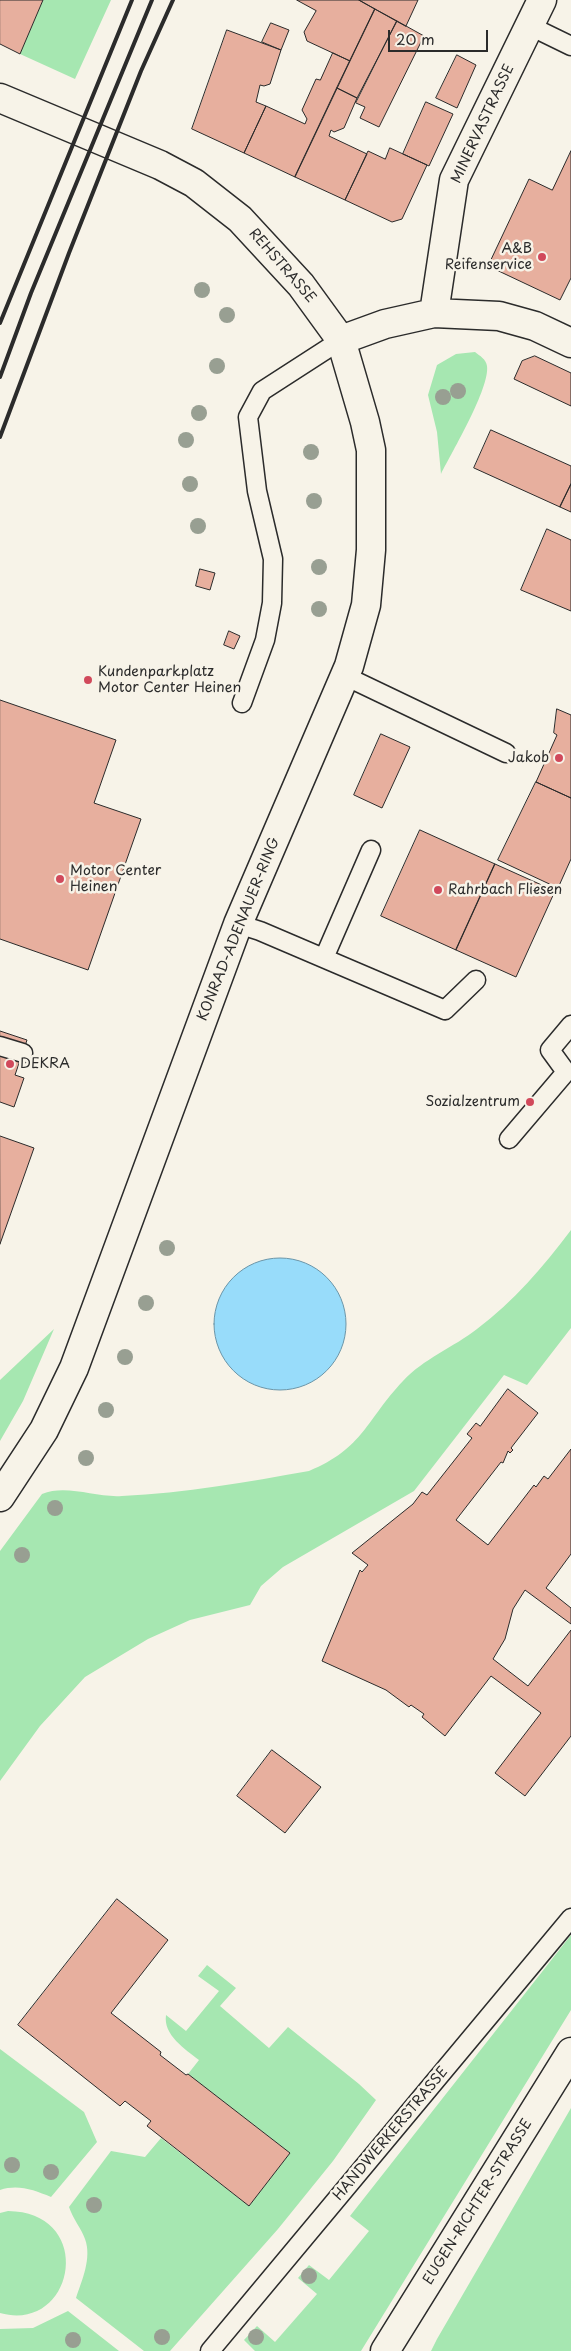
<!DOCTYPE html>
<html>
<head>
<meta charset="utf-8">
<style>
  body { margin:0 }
  #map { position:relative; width:571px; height:2351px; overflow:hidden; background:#f7f3e8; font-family:"Playpen Sans",sans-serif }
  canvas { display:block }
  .scale { position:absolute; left:388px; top:30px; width:100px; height:22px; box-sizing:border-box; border:2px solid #2b2b2b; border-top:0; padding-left:6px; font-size:15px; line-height:18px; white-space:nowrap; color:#2b2b2b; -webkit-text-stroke:4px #f7f3e8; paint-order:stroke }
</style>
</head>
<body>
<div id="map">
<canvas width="571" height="2351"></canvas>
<div class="scale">20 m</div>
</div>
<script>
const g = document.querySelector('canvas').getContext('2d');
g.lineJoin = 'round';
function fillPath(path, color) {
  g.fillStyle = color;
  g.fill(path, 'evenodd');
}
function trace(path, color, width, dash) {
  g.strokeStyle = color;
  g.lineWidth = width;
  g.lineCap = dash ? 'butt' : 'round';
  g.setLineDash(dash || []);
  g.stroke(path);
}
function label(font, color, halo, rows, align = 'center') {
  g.font = font + ' "Playpen Sans",sans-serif';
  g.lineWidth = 5;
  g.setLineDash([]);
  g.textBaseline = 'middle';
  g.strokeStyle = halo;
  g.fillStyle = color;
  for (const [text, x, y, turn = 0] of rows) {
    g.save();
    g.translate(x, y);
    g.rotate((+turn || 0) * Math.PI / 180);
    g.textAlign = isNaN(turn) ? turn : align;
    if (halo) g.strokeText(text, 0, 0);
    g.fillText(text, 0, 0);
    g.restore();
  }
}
fillPath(new Path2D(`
  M43,0H111L75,79L20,54Z
  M475,352C480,356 486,359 487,366C490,388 452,452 441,474L437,432L428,395L437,365L456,354Z
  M571,1230V1328L527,1385L504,1375L414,1491L283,1567L261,1586L250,1605L190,1620L148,1639L85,1677L40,1726L0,1781V1551L42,1494C67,1484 96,1498 122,1496C185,1493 247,1482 309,1471C364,1448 366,1420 403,1381C423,1359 454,1347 477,1329C514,1301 543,1267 571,1230Z
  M54,1329L23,1401L0,1441V1380Z
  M571,1935V2010L361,2351H255L244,2340L257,2326L275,2342L317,2294L298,2278L309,2265L329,2280L369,2231L350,2216Z
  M207,1965L236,1988L220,2006L269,2048L288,2027L359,2084L376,2100L333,2161L278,2229L170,2351H144L76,2298C82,2280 92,2258 85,2239C81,2228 73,2219 69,2207L111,2151L145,2157L161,2138L249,2206L290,2153L188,2074L199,2060C185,2049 163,2035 166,2015L186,2031L219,1991L198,1976Z
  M0,2049L84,2112L97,2142L51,2197C34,2190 18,2184 0,2190Z
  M571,2108V2351H431L437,2339Z
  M8,2211C97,2212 75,2334 0,2313V2213Z
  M68,2311L119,2351H0V2329L33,2328Z`), '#a6e7b1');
const water = new Path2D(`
  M214 1324a66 66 0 1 1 132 0a66 66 0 1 1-132 0Z`);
fillPath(water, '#98dcfa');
trace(water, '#6c95a7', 1);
const building = new Path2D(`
  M0,0H43L20,54L0,44Z
  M297,0H359L375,9L350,61L307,41L304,32L316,11Z
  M359,0H418L406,26Z
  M375,9L397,21L357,98L337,88Z
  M397,21L424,36L379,127L360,118L365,107L356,103Z
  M271,23L289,30L281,50L262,42Z
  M227,30L281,50L270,84L264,86L260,85L256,102L266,106L244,153L192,129Z
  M333,53L350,61L295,177L244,153L266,106L305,124L307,119L302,110L316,79L320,80Z
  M457,55L476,65L457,108L436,98Z
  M337,88L357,98L344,128L334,132L331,130L329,136L367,154L345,200L295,177Z
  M426,102L453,114L429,166L403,154Z
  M390,148L427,165L402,219L392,222L345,200L368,151L385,159Z
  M571,151V278L560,300L488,266L529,179L552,190Z
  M535,356L571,373V406L514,379L522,361Z
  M491,430L571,466V484L560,507L474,468Z
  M571,484V512L560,507Z
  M547,529L571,540V611L521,590Z
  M200,569L215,573L210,590L196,586Z
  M229,631L240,636L234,649L224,645Z
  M0,700L116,740L94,803L141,819L88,970L0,939Z
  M557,709L571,715V798L536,782L557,735L554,733Z
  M381,734L410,747L382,808L354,795Z
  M536,782L571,798V859L558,888L498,860Z
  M420,830L495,864L456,950L381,916Z
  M495,864L555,891L516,977L456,950Z
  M0,1031L27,1040L15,1075L24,1078L14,1107L0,1102Z
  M0,1136L34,1148L0,1244Z
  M508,1389L538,1413L511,1448L513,1450L510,1453L508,1451L503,1463L501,1462L456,1520L488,1545L534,1485L536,1487L544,1476L548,1479L571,1449V1554L546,1588L571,1608V1624L525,1590L513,1609L505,1639L493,1659L528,1686L571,1630V1736L525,1796L495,1773L541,1713L491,1676L445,1736L422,1717L424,1714L411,1705L409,1707L386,1690L322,1661L360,1570L362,1572L368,1565L352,1553L413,1504L422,1492L427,1495L472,1438L467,1434L476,1423L480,1426Z
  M272,1750L321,1787L285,1833L237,1796Z
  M117,1899L168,1940L111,2013L161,2052L160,2055L186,2075L188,2074L290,2153L249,2206L147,2126L151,2121L125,2101L120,2106L18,2025Z`);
fillPath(building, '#e7af9e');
trace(building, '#2b2b2b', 1);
const service = new Path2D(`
  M530,26L571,46
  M345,676L506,753
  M242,703L265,640L272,603L273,559L257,491L248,417L262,391L341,340
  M238,924L260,931L445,1010L476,980
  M324,958L371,850
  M0,1046L23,1053
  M509,1139L566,1072L550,1050L571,1025
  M210,2351L571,1918`);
const minor = new Path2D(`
  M434,313L454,180L542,0
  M341,340L385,324L434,313L499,316L535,326L571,343
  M385,2351L571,2052`);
const tertiary = new Path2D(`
  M0,98L160,165L194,183L240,219L301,285L341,340L365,422L371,450V550L366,605L349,666L238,924L74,1368L44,1430L0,1497`);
trace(service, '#2b2b2b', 21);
trace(minor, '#2b2b2b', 31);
trace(tertiary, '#2b2b2b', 31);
trace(service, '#f7f3e8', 18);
trace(minor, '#f7f3e8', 28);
trace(tertiary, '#f7f3e8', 28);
trace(new Path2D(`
  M0,323L132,0
  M0,377L31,293L152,0
  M0,437L69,253L141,71L173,0`), '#2b2b2b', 4);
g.fillStyle = '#989f92';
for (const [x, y] of [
  [202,290],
  [227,315],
  [217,366],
  [458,391],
  [443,397],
  [199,413],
  [186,440],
  [311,452],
  [190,484],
  [314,501],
  [198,526],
  [319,567],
  [319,609],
  [167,1248],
  [146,1303],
  [125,1357],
  [106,1410],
  [86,1458],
  [55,1508],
  [22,1555],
  [12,2165],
  [51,2172],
  [94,2205],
  [309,2276],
  [162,2337],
  [256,2337],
  [73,2340]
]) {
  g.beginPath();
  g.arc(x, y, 8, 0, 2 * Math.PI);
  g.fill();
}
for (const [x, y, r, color] of [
  [542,257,5,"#d1495b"],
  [88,680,5,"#d1495b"],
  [559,758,5,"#d1495b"],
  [60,879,5,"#d1495b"],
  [438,890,5,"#d1495b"],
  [10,1064,5,"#d1495b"],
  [530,1102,5,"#d1495b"]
]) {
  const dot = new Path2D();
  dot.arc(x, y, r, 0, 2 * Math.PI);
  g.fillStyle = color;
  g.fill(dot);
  trace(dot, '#f7f3e8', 2);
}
label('14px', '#2b2b2b', '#f7f3e8', [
  ["MINERVASTRASSE",483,124,-65],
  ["REHSTRASSE",282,266,49],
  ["KONRAD-ADENAUER-RING",239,929,-68],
  ["HANDWERKERSTRASSE",391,2134,-50],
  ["EUGEN-RICHTER-STRASSE",478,2202,-58]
]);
label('14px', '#2b2b2b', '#f7f3e8', [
  ["A&B",532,249,"right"],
  ["Reifenservice",532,265,"right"],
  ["Kundenparkplatz",98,672],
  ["Motor Center Heinen",98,688],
  ["Jakob",549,758,"right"],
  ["Motor Center",70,871],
  ["Heinen",70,887],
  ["Rahrbach Fliesen",448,890],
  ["DEKRA",20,1064],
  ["Sozialzentrum",520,1102,"right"]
], 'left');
</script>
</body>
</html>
